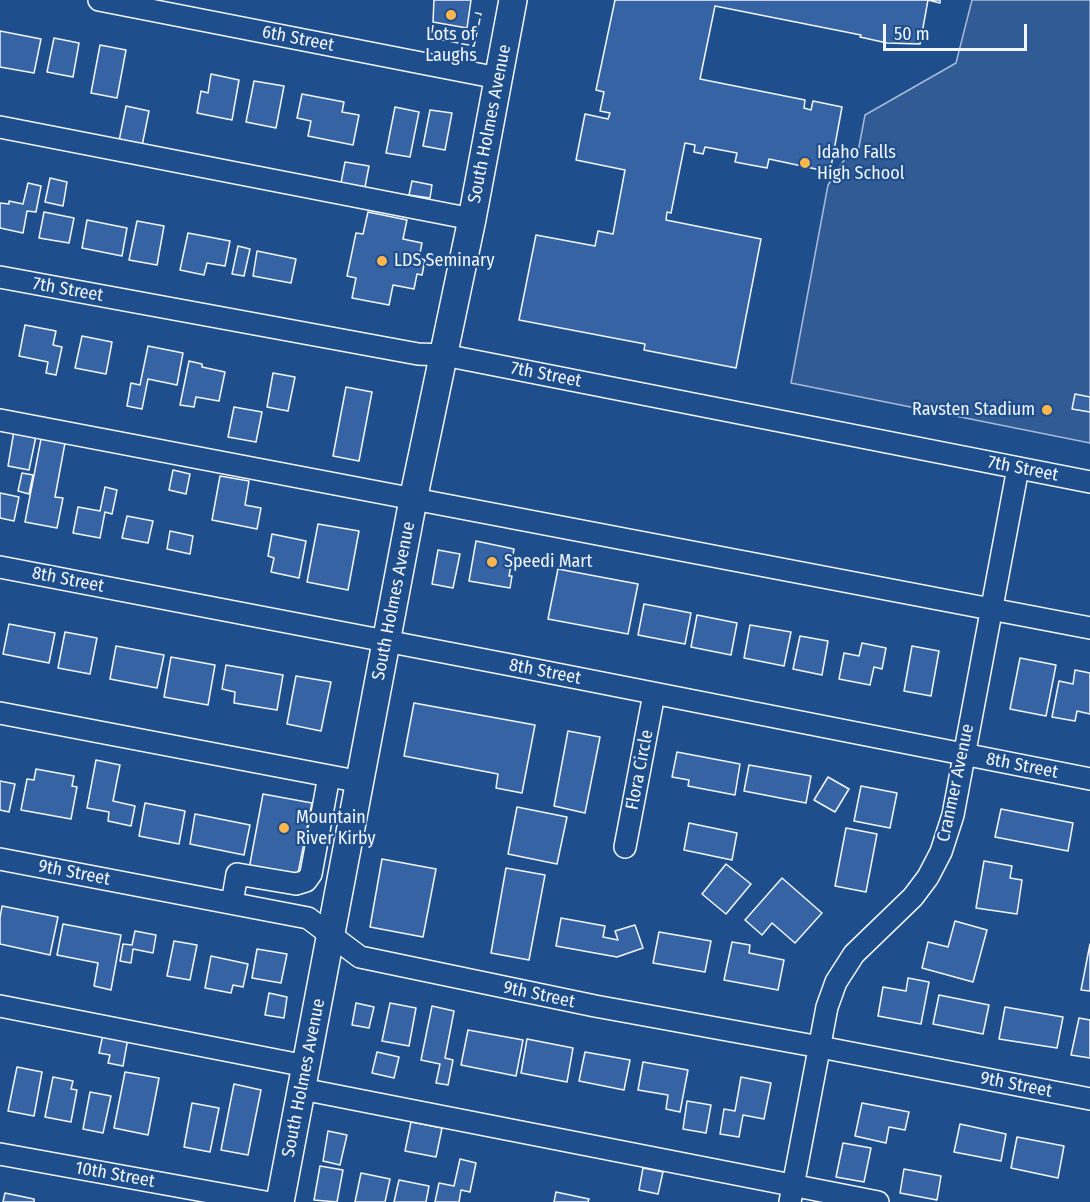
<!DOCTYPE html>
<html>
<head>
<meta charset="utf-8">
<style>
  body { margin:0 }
  #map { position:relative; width:1090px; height:1202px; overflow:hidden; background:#1f4e8c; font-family:"Fira Sans Condensed",sans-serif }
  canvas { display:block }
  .scale { position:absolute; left:883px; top:24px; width:144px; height:27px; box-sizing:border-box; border:3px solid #f2f6ff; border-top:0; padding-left:8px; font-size:18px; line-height:21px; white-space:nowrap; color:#f2f6ff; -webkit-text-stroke:4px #1f4e8c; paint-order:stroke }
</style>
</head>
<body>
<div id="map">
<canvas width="1090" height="1202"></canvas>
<div class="scale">50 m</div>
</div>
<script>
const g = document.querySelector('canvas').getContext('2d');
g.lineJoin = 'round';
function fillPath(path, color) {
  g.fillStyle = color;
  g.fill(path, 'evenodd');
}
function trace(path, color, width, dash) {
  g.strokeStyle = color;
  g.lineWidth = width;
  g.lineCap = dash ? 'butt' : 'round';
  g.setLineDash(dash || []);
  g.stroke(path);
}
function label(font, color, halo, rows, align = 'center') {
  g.font = font + ' "Fira Sans Condensed",sans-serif';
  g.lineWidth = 4.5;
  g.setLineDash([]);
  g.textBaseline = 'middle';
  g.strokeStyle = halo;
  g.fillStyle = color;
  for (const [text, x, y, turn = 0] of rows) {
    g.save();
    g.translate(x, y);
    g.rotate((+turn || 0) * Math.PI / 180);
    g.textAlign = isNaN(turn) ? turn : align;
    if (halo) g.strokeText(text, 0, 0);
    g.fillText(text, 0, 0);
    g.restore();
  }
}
const green = new Path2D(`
  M972,0H1090V443L791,383L828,185L850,151L858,152L865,115L956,63Z`);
fillPath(green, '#305b95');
trace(green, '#a8bbd7', 1.5);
const building = new Path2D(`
  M434,0H471L467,28L433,22Z
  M615,0H940V3L928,0L920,44L887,43L860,37L861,35L715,6L700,79L805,100L804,108L811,110L813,101L842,107L830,172L769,159L767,168L735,162L737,153L705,147L703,154L694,152L695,145L685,143L671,213L667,212L666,220L761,239L736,368L644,350L645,344L519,320L536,235L595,246L598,231L613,234L625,170L576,160L585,114L608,119L610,113L600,111L604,92L596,90Z
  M0,31L41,39L34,73L0,67Z
  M54,38L79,43L73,77L47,72Z
  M100,45L126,50L117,98L91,93Z
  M211,74L239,80L232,120L197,113L201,91L208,93Z
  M254,81L284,86L276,128L246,122Z
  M302,94L344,102L342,112L359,115L353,145L308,136L311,121L297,118Z
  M126,106L149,111L142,146L119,141Z
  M395,107L419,112L410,157L386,153Z
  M430,110L452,113L445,150L423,146Z
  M345,162L369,166L365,187L341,183Z
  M50,178L67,182L63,206L45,202Z
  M412,181L432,185L430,198L409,195Z
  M28,183L41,186L36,212L27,211L23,233L0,228V203L9,204V201L23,204Z
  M44,212L74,218L69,243L39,238Z
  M368,212L407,220L403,239L422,243L419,258L425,260L422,275L417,274L414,289L393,285L389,305L352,298L356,278L347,276L356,233L363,234Z
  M87,220L127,228L122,256L82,248Z
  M137,221L164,226L157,265L129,260Z
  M188,233L230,241L225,266L207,263L204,275L180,270Z
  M238,246L250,249L244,276L232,274Z
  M257,251L296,259L291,283L253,276Z
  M25,325L56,331L53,345L62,347L56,375L46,373L48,362L19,356Z
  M82,336L112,342L106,374L75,368Z
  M148,346L183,353L177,385L148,379L142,409L127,406L131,383L140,385Z
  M189,361L202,364V367L225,372L219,401L196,397L194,407L180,405Z
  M273,373L295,377L288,411L267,407Z
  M346,387L372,392L359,461L333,456Z
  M1075,394L1090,397V412L1072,409Z
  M234,407L262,412L256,442L228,437Z
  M14,431L36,436L29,470L8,466Z
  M41,439L65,443L55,497L63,498L57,528L25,522Z
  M173,470L190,474L186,494L169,490Z
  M22,473L33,475L29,494L18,491Z
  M220,476L249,481L245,505L261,508L257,529L212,520Z
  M105,487L117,490L112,514L105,512L100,538L73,533L78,507L100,511Z
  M0,493L19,497L14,521L0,518Z
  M127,516L153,521L148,543L122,538Z
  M318,524L359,531L348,590L307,582Z
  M170,531L193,536L190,554L167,549Z
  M272,534L306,541L299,578L271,572L274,558L268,556Z
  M476,541L514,549L509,576H512L510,588L469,581Z
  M438,550L460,554L453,588L432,584Z
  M558,569L638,584L628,634L548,619Z
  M644,604L691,613L685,644L638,635Z
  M697,615L737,623L731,655L691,647Z
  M9,624L55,633L49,663L3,654Z
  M750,625L791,632L784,666L744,658Z
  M65,632L97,638L90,674L58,668Z
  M800,636L828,641L822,675L793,669Z
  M862,643L886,648L882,669L874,667L870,685L839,679L844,653L859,656Z
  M116,646L164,655L157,688L110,679Z
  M912,646L939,651L931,696L904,691Z
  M171,657L215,665L208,705L164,697Z
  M1020,658L1056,665L1046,716L1010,709Z
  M226,665L283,675L277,710L234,703L235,692L222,689Z
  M1075,670L1090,673V714L1077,711L1075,721L1052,717L1059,681L1073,684Z
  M296,676L331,682L321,731L287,724Z
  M414,703L535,725L522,793L496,788L498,774L404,756Z
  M568,731L600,737L585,813L554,806Z
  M677,752L740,764L735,795L688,786L689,780L672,777Z
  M96,760L120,765L113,801L135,806L131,826L108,821L109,812L87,808Z
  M749,765L811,776L806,803L744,791Z
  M36,769L74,776L72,786L77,787L71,819L21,810L27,779L34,780Z
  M828,777L849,789L835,812L814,800Z
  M0,781L15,784L9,812L0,810Z
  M861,786L897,793L890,828L854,821Z
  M263,794L312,803L297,878L249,869Z
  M145,803L185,811L179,844L139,836Z
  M517,807L567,817L557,864L508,854Z
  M1001,809L1073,823L1068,851L995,837Z
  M195,814L250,825L244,855L190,844Z
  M689,823L737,833L732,860L684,850Z
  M846,828L877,834L866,892L835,886Z
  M382,859L436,869L423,937L370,927Z
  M984,861L1012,866L1010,878L1022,880L1017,914L976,908Z
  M726,864L751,884L726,914L702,894Z
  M506,868L545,875L529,960L491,953Z
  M782,878L822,913L795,943L772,923L762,935L745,920Z
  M2,906L58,917L50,955L0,944V918Z
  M561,918L605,926L603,937L618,940L615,931L635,925L643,948L617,957L556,946Z
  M955,921L987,930L973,982L922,968L928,942L948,947Z
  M63,924L121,935L111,990L94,986L98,963L57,955Z
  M135,931L156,935L153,953L133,949L131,963L120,961L123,944L132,945Z
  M659,932L711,941L705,972L653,963Z
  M174,941L197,945L190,980L167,976Z
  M732,942L750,945L749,953L784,960L778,990L724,980Z
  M1090,944V991L1081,990Z
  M257,949L287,954L281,983L252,978Z
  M211,956L248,964L243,987L233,985L231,993L205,988Z
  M908,978L929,982L921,1024L878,1016L883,987L906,991Z
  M269,993L287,997L284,1018L265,1015Z
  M939,995L989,1005L983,1034L933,1024Z
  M356,1003L374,1007L369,1028L352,1025Z
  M390,1003L416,1008L409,1046L382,1041Z
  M432,1006L454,1011L445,1058L453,1060L448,1085L436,1083L440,1064L421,1060Z
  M1005,1007L1063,1017L1057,1048L999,1039Z
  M1079,1018L1090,1020V1058L1071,1055Z
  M468,1030L523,1040L516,1076L461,1065Z
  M103,1034L128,1038L123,1066L108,1063L110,1055L99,1053Z
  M527,1039L573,1048L567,1082L521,1073Z
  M377,1052L399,1057L394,1078L372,1073Z
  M585,1052L630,1060L624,1090L579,1081Z
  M643,1062L688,1070L680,1112L666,1109L668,1095L638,1090Z
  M17,1067L42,1072L34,1116L8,1111Z
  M125,1072L159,1078L148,1135L114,1128Z
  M53,1077L73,1081L71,1089L77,1090L71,1122L45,1117Z
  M741,1077L771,1083L764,1119L743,1115L739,1137L720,1134L724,1109L735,1111Z
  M234,1084L261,1090L248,1155L221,1150Z
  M90,1092L111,1096L103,1133L83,1129Z
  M687,1101L711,1105L706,1133L683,1129Z
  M192,1103L219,1108L210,1152L184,1147Z
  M862,1103L909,1112L905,1130L889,1127L886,1143L855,1136Z
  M411,1122L442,1128L436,1157L405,1151Z
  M960,1124L1006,1134L1001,1161L954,1152Z
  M328,1131L347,1135L340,1165L323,1161Z
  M1017,1137L1064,1146L1058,1178L1011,1168Z
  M843,1143L871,1148L864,1182L836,1177Z
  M460,1159L476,1163L470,1192L461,1190L459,1202H435L439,1183L454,1186Z
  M320,1166L343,1170L337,1202L314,1200Z
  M643,1168L663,1172L658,1194L639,1190Z
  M904,1169L941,1176L937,1200L900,1193Z
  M361,1173L390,1179L385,1202H355Z
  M399,1180L429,1186L426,1202H394Z
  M556,1192L589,1199L588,1202H554Z
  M5,1193L34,1199V1202H3Z`);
fillPath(building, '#3563a3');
trace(building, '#f2f6ff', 1.5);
const minor = new Path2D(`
  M99,0L498,78
  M0,127L472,219
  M0,277L418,354L444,355L1090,482
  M0,420L1090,628
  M0,567L516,666L1090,779
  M0,713L361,782
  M625,847L654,694
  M0,859L308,918L360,957L595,1006L820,1047L1090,1099
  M232,903L237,874L296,884L306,881L311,874L329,776
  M0,1006L306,1066
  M302,1089L878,1202
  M0,1154L265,1202
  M790,1202L827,1007L836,982L854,954L913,897L928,877L941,852L953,815L1018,468`);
const major = new Path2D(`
  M280,1202L413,500L472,219L513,0`);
trace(minor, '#f2f6ff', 24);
trace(major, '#f2f6ff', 30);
trace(minor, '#1f4e8c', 21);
trace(major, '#1f4e8c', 27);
trace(new Path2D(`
  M433,25L431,38L474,46L481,14L472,12`), '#f2f6ff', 1.5, [8, 3]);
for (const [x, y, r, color] of [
  [451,15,6,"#ffb74d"],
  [805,163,6,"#ffb74d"],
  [382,261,6,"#ffb74d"],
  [1047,410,6,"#ffb74d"],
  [492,562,6,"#ffb74d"],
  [284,828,6,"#ffb74d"]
]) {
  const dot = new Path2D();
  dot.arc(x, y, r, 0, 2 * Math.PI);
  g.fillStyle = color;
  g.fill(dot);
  trace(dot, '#1f4e8c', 2);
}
label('18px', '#f2f6ff', '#1f4e8c', [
  ["Lots of",451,35,"center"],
  ["Laughs",451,56,"center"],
  ["Idaho Falls",817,153],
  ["High School",817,174],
  ["LDS Seminary",394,261],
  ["Ravsten Stadium",1035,410,"right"],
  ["Speedi Mart",504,562],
  ["Mountain",296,818],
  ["River Kirby",296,839]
], 'left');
label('18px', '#f2f6ff', '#1f4e8c', [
  ["6th Street",298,39,11],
  ["South Holmes Avenue",490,124,-79],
  ["7th Street",68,290,10],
  ["7th Street",546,375,11],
  ["7th Street",1023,469,11],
  ["8th Street",68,580,11],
  ["South Holmes Avenue",394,601,-79],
  ["8th Street",545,672,11],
  ["8th Street",1022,766,11],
  ["Flora Circle",640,770,-79],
  ["Cranmer Avenue",956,783,-78],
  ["9th Street",74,873,11],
  ["9th Street",539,995,12],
  ["South Holmes Avenue",304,1078,-79],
  ["9th Street",1016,1085,11],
  ["10th Street",115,1175,10]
]);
</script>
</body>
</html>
